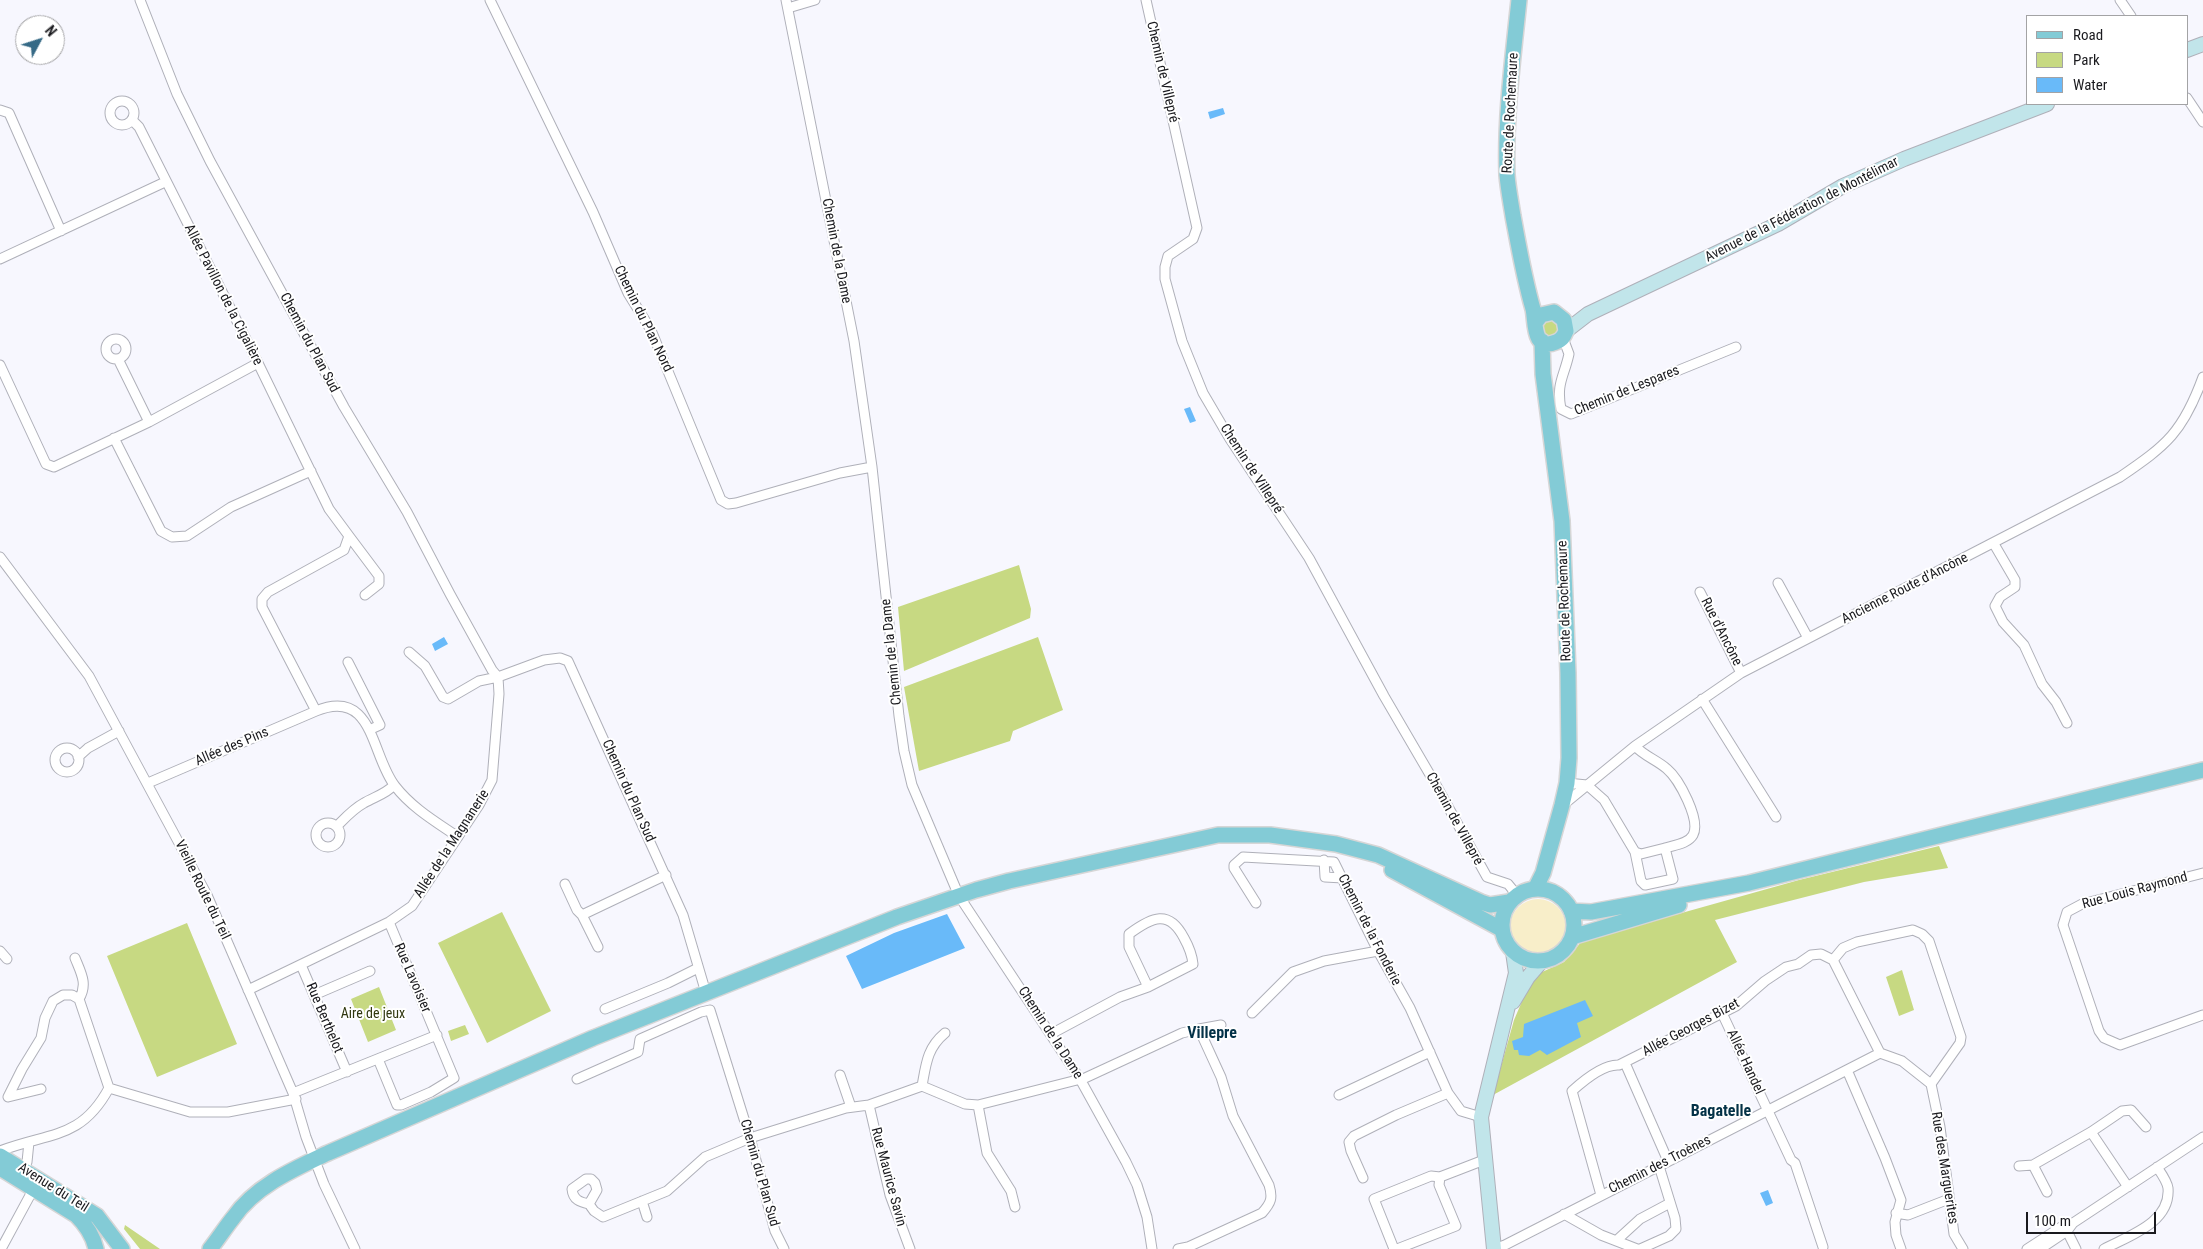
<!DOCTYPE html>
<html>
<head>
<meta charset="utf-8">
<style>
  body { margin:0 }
  #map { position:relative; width:2203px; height:1249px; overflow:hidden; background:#f7f7fe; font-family:"Roboto Condensed",sans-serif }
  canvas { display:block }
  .legend { position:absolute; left:2026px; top:15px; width:162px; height:90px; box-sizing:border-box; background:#fff; border:1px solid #a3a3a5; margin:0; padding:6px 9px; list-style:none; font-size:15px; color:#1a1a1e }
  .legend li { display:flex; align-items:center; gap:10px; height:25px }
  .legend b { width:25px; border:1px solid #a3a3a5 }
  .north { position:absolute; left:15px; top:15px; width:50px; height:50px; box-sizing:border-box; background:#fff; border:1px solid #a3a3a5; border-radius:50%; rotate:50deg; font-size:14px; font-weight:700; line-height:20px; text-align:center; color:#1a1a1e }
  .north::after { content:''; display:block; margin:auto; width:18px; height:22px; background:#366a86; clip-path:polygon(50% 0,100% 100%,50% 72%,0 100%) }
  .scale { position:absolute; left:2026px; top:1212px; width:130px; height:22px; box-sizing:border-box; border:2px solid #1a1a1e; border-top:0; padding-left:6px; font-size:15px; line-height:18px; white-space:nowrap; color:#1a1a1e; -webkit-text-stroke:4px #fff; paint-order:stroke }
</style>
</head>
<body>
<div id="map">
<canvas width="2203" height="1249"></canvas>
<ul class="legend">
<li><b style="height:6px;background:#83cbd6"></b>Road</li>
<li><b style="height:14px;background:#c7d982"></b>Park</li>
<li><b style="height:14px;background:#69baf9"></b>Water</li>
</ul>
<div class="north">N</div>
<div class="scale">100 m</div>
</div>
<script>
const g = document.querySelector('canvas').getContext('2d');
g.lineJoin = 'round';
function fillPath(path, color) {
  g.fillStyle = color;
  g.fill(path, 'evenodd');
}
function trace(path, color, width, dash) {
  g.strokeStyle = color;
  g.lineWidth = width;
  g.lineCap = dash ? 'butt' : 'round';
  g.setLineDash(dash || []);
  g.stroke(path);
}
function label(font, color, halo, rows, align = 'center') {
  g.font = font + ' "Roboto Condensed",sans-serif';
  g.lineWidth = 4;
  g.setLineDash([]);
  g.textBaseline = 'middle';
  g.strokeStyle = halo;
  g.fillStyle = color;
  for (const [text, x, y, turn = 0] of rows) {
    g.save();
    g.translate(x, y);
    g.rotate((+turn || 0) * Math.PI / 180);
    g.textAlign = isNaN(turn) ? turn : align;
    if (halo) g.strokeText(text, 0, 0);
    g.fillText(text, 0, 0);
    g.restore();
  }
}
fillPath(new Path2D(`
  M1549,318L1559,322V335L1546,337L1541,325Z
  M1019,565L1031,609L1030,618L904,671L898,607Z
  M1038,637L1063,710L1013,731L1010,741L919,771L904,687Z
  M1939,846L1948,868L1864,882L1715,920L1737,962L1493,1095L1514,1020L1526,992L1540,973L1564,962L1582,941L1799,880Z
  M502,912L551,1011L487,1043L438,943Z
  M187,923L237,1044L157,1077L107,956Z
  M1902,970L1914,1010L1899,1016L1886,977Z
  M379,987L396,1030L368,1042L351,999Z
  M465,1025L469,1034L451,1041L448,1031Z
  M125,1225L160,1249H140L124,1229Z`), '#c7d982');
fillPath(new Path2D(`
  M1510 927a28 28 0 1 1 56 0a28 28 0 1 1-56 0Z`), '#f8eec9');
fillPath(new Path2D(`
  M1223,108L1225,114L1210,119L1208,112Z
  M1190,407L1196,421L1190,423L1184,409Z
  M444,637L448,644L435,651L432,644Z
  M947,914L965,948L862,989L846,956L894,933Z
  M1585,1000L1593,1016L1577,1023L1581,1037L1547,1055L1540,1050L1529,1056L1519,1055L1518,1050H1514L1512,1041L1523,1037L1524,1024Z
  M1768,1190L1773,1203L1766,1206L1760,1193Z`), '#69baf9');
const street = new Path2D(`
  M140,0L177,94L210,161L344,407L407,512L450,594L492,670L498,677L499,694L492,780L479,805L412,906L389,922L248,990
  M490,0L593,212L628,293L651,330L721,500L728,504L736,503L840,473L872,467
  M786,0L854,341L872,467L899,716L904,751L912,785L959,896L1080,1079L1126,1162L1137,1185L1147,1217L1152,1249
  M1146,0L1197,228L1193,239L1168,256L1165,267V279L1182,341L1203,393L1230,439L1309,558L1384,696L1436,785L1487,877L1508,884L1517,895
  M2120,0L2131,16
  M788,8L815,0
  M2187,98L2203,122
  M110 113a12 12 0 1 1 24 0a12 12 0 1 1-24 0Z
  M0,110L9,113L61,231
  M132,120L139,127L258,363L329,509L349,536L344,550L268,592L262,599V607L316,711C374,687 371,756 395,786C412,808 436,822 458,837
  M0,259L165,182
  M1563,338L1569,354C1564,377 1556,383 1561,409L1571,414L1736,347
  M106 349a10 10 0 1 1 20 0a10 10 0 1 1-20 0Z
  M118,359L149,422
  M0,365L46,464L54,467L149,422L258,363
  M114,438L161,531L172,537L187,536L231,507L311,471
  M349,536L379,576V584L365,595
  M1994,544L2015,580V587L2000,597L1995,606L2003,622L2024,645L2042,684L2056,702L2067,723
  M0,557L89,676L207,895L293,1093L306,1137L324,1184L355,1249
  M1778,583L1808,638
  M1700,592L1741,673
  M409,652L425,666L443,697L448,699L479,681L498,677L544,660L560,658L568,661L683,915L706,993
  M348,662L380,725L369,730
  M1702,699L1776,817
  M1635,746C1644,756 1657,760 1667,769C1679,779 1701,820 1693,835C1688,844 1674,845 1665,848
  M55 760a12 12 0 1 1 24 0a12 12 0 1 1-24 0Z
  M78,757L88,748L119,731
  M148,783L316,711
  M1567,783L1587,785L1604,800L1635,852L1641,881L1645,885L1673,879L1665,848L1641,854L1635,852
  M1563,805L1635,746L1741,673L2120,477C2167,445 2183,432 2203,377
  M316 835a12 12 0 1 1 24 0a12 12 0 1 1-24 0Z
  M337,826C345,818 353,809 364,803C374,797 386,794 394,785
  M1324,860L1325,877L1343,878
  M2203,873L2082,904L2067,912L2063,925L2099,1031L2104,1038L2120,1045L2203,1015
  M565,884L577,910L582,915L666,875
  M1256,903L1234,868V865L1243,857L1334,862L1378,951L1410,1008L1448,1093L1461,1111L1481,1117
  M582,915L598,947
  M0,951L7,959
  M75,958C81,973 88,984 79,999
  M301,965L347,1072
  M314,995L370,971
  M605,1009L668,983L698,968
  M1252,1013L1293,972L1324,961L1378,951
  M1722,1013L1791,1160L1795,1163L1823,1247
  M1199,1029L1221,1025
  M1051,1034L1120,997L1148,987L1193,964C1192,954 1189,947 1184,938C1169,909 1152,917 1129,934V947L1148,987
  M378,1059L397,1105H401L431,1092L454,1078L389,922
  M1625,1063L1668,1161
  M1847,1070L1885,1158L1901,1200L1895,1222L1896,1235L1901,1249
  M840,1075L851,1107
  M577,1079L638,1052L640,1039L701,1012L710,1010L750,1138L775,1231L784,1249
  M1931,1084L1960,1043L1961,1037L1929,941L1922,934L1913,930L1857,942L1843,948L1833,960L1880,1053L1902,1061L1931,1084L1940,1127L1954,1234L1963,1249
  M922,1086C926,1064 927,1048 945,1033
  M109,1088L190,1112H228L296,1099
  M41,1089L8,1097L22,1069L41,1038L45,1018L53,1001L63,995H72L79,999L109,1088
  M293,1093L437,1035
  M1339,1095L1430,1052
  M869,1105L890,1195L910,1249
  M978,1105L987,1153L1011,1191L1015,1207
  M2091,1132L2128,1187
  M0,1151C49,1132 81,1140 109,1088
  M2019,1166L2033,1165
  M24,1170L27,1162L29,1142
  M1363,1178L1351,1151L1349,1142L1354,1136L1396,1115L1448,1093
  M2047,1192L2033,1165L2091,1132L2122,1111L2131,1110L2146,1127
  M1601,1195L1572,1091C1583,1081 1603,1064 1619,1065L1736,1006L1765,981L1786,967L1798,964L1811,955L1821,954L1833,960
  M642,1201L647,1217
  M589,1204L597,1190L595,1183L591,1179H586L572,1189C573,1200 580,1202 589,1204L594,1211L603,1217L667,1191L705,1157L750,1138L846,1108L869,1105L922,1086L965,1104L978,1105L1085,1078L1182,1033L1199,1029L1221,1077L1233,1116L1269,1185C1273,1198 1271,1203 1262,1213L1188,1247L1178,1249
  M1896,1213L1908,1215L1949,1199
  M1564,1214L1601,1235L1637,1249
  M2067,1231L2076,1249
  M1617,1240L1640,1219L1670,1203
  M1,1249L34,1188
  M1394,1249L1374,1199L1431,1176L1440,1177L1484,1160
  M1397,1249L1456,1226L1439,1185L1440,1177
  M1494,1249L1505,1245L1880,1053
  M1640,1249L1669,1236L1676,1229L1675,1218L1659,1166
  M2027,1249L2061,1227L2073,1223L2203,1137
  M2040,1249L2067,1231L2073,1223
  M2104,1249C2128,1236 2171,1223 2168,1188C2167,1181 2161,1173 2157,1167`);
const secondary = new Path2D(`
  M2187,50L2203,44
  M1566,331L1588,314L1778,224L1843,186L1904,159L2047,104
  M1513,1002L1528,977L1541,962
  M1494,1249L1481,1117L1516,973L1513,952`);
const primary = new Path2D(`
  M1519,0C1513,58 1505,116 1507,175C1508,188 1511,203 1513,216C1519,248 1524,278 1533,309C1536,321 1532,352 1556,342C1562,340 1564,336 1566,331L1564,320L1554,312L1541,315L1535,323
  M1392,870L1501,929
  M1502 925a36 36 0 1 1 72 0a36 36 0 1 1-72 0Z
  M1535,889L1543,873L1562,805L1567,783L1569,758L1568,673L1562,521L1543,374L1542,341
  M1571,911L1591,912L1749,883L2203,770
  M1572,937L1679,905
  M0,1156L97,1216L122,1249
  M0,1168L76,1215C86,1225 93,1235 96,1249
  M210,1249C218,1239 225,1228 233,1218C255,1186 294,1169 328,1153L593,1038L897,917L976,890L1009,881L1218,835H1270L1336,844L1378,855L1481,902L1490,905L1509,902`);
trace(street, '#afb0b9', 11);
trace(secondary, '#afb0b9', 16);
trace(primary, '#d6d6d6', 18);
trace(street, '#fff', 9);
trace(secondary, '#c1e5ea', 14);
trace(primary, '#83cbd6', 15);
label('14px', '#1a1a1e', '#fff', [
  ["Chemin de Villepré",1162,72,77],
  ["Route de Rochemaure",1511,113,-87],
  ["Avenue de la Fédération de Montélimar",1802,210,-27],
  ["Chemin de la Dame",836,251,79],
  ["Allée Pavillon de la Cigalière",223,295,63],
  ["Chemin du Plan Nord",643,319,64],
  ["Chemin du Plan Sud",309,343,62],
  ["Chemin de Lespares",1627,391,-22],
  ["Chemin de Villepré",1251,469,57],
  ["Ancienne Route d'Ancône",1905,589,-27],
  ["Route de Rochemaure",1565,601,-92],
  ["Rue d'Ancône",1721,632,63],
  ["Chemin de la Dame",892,652,-96],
  ["Allée des Pins",232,747,-23],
  ["Chemin du Plan Sud",628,791,66],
  ["Chemin de Villepré",1454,819,61],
  ["Allée de la Magnanerie",452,844,-57],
  ["Vieille Route du Teil",202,890,64],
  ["Rue Louis Raymond",2135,891,-15],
  ["Chemin de la Fonderie",1369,930,63],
  ["Rue Lavoisier",412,978,67],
  ["Rue Berthelot",324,1018,67],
  ["Allée Georges Bizet",1691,1028,-28],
  ["Chemin de la Dame",1050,1033,57],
  ["Allée Handel",1745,1062,65],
  ["Chemin des Troènes",1660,1165,-27],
  ["Rue des Marguerites",1944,1168,81],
  ["Chemin du Plan Sud",759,1173,74],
  ["Rue Maurice Savin",888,1177,75],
  ["Avenue du Teil",53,1188,32]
]);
label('14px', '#30370f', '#fff', [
  ["Aire de jeux",373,1014]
]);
label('bold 16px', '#043247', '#fff', [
  ["Villepre",1212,1034],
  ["Bagatelle",1721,1112]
]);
</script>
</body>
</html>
